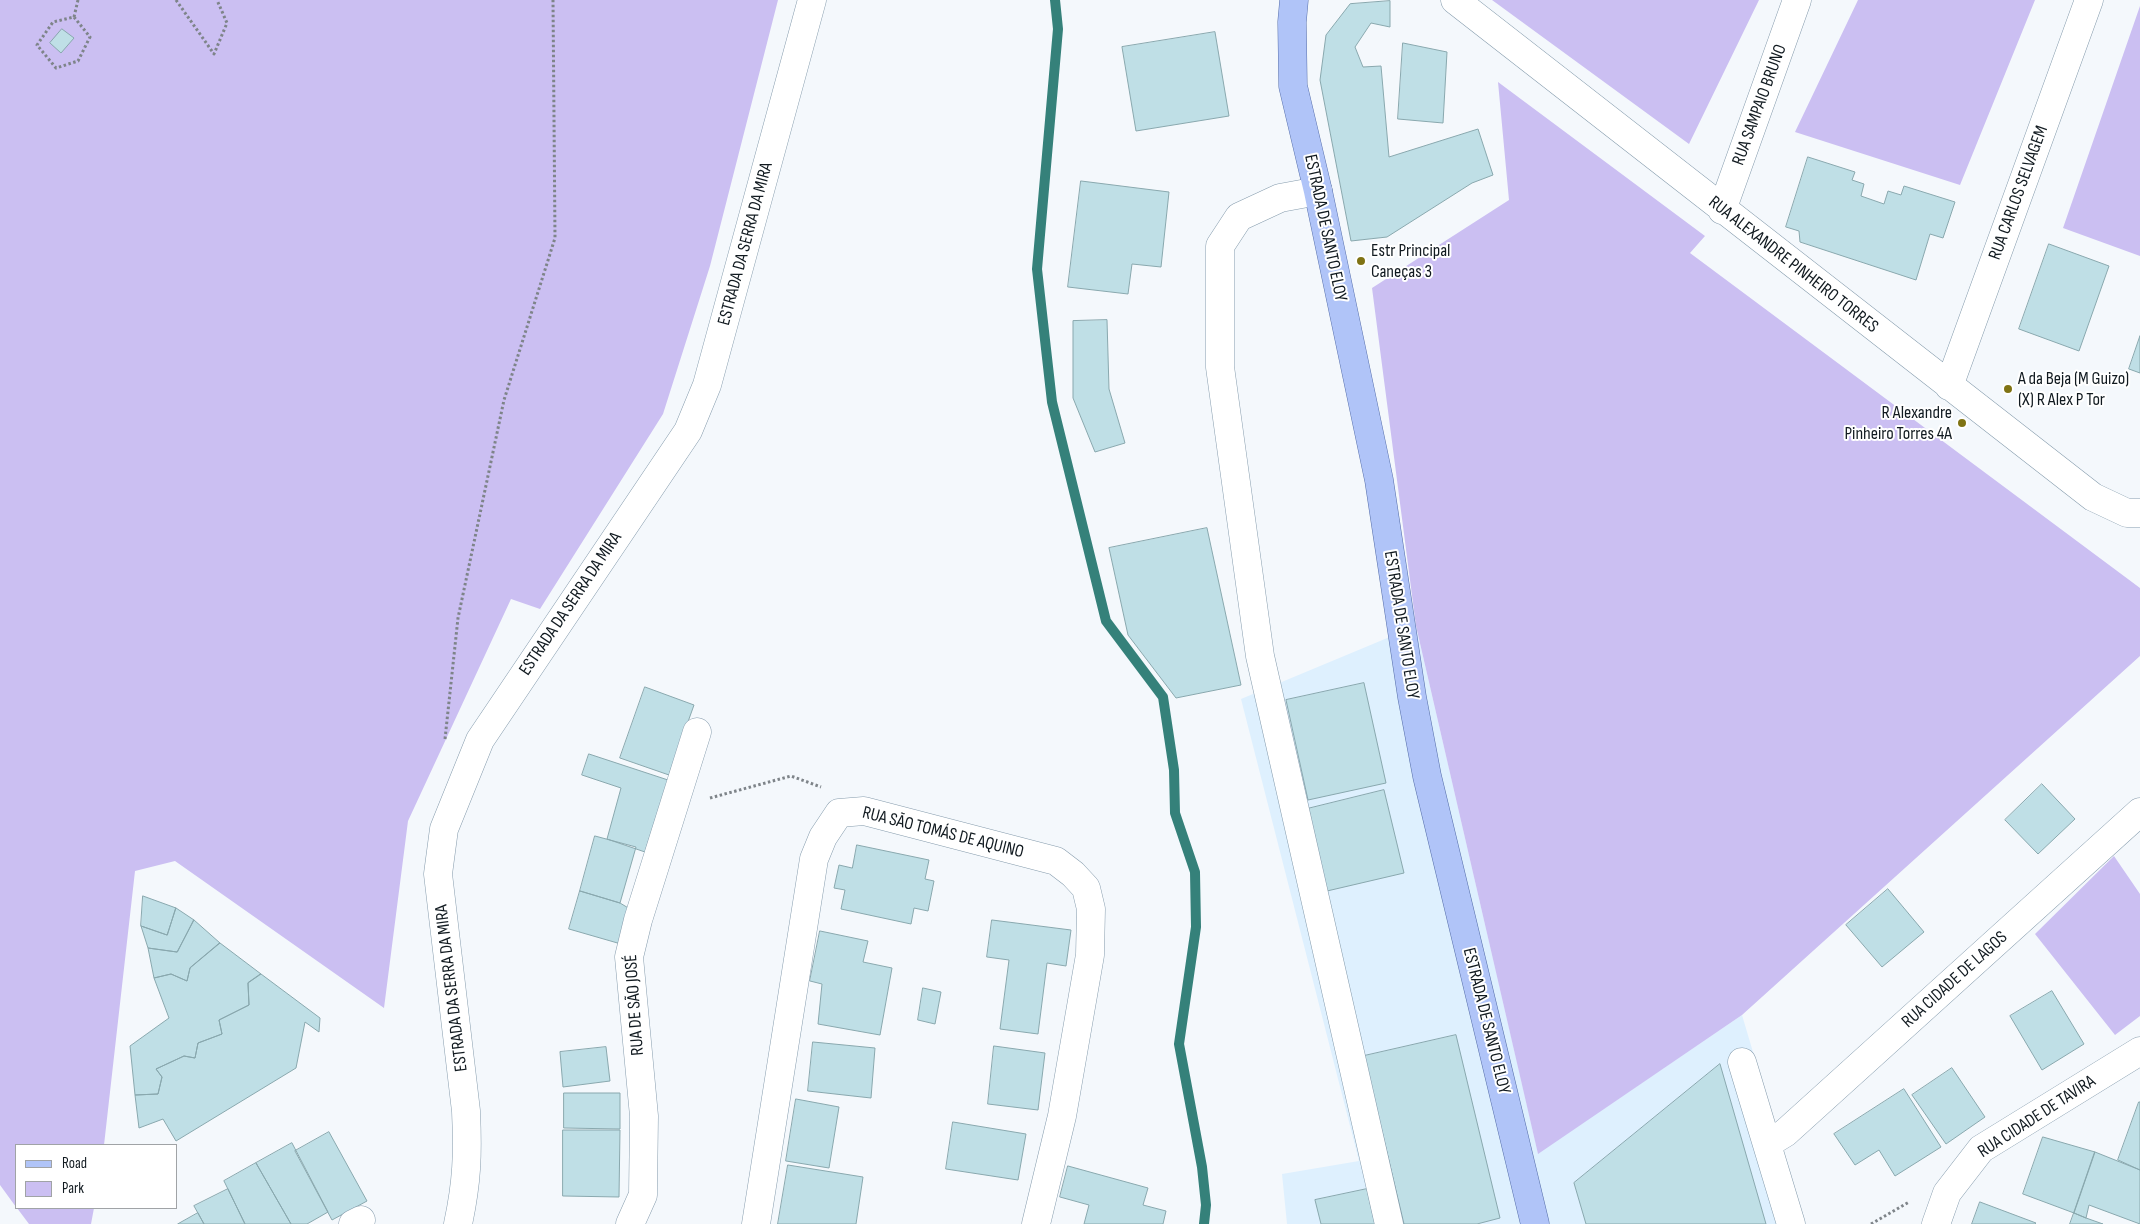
<!DOCTYPE html>
<html>
<head>
<meta charset="utf-8">
<style>
  body { margin:0 }
  #map { position:relative; width:2140px; height:1224px; overflow:hidden; background:#f4f8fc; font-family:"Sofia Sans Condensed",sans-serif }
  canvas { display:block }
  .legend { position:absolute; left:15px; top:1144px; width:162px; height:65px; box-sizing:border-box; background:#fff; border:1px solid #a0a3a6; margin:0; padding:6px 9px; list-style:none; font-size:15px; color:#111a20 }
  .legend li { display:flex; align-items:center; gap:10px; height:25px }
  .legend b { width:25px; border:1px solid #a0a3a6 }
</style>
</head>
<body>
<div id="map">
<canvas width="2140" height="1224"></canvas>
<ul class="legend">
<li><b style="height:6px;background:#b0c4f8"></b>Road</li>
<li><b style="height:14px;background:#cbbff2"></b>Park</li>
</ul>
</div>
<script>
const g = document.querySelector('canvas').getContext('2d');
g.lineJoin = 'round';
function fillPath(path, color) {
  g.fillStyle = color;
  g.fill(path, 'evenodd');
}
function trace(path, color, width, dash) {
  g.strokeStyle = color;
  g.lineWidth = width;
  g.lineCap = dash ? 'butt' : 'round';
  g.setLineDash(dash || []);
  g.stroke(path);
}
function label(font, color, halo, rows, align = 'center') {
  g.font = font + ' "Sofia Sans Condensed",sans-serif';
  g.lineWidth = 4;
  g.setLineDash([]);
  g.textBaseline = 'middle';
  g.strokeStyle = halo;
  g.fillStyle = color;
  for (const [text, x, y, turn = 0] of rows) {
    g.save();
    g.translate(x, y);
    g.rotate((+turn || 0) * Math.PI / 180);
    g.textAlign = isNaN(turn) ? turn : align;
    if (halo) g.strokeText(text, 0, 0);
    g.fillText(text, 0, 0);
    g.restore();
  }
}
fillPath(new Path2D(`
  M1416,626L1538,1153L1742,1015L1804,1224H1287L1282,1174L1359,1161L1241,699Z`), '#def0fe');
fillPath(new Path2D(`
  M0,0H778L710,266L663,414L540,609L511,599L408,821L384,1008L175,861L135,871L104,1145H16V1207L0,1185Z
  M1492,0H1759L1689,144Z
  M1858,0H2035L1960,185L1795,132Z
  M2140,6V256L2063,228Z
  M1498,82L1705,236L1690,253L2140,588V656L1742,1015L1538,1154L1416,626L1372,288L1509,200Z
  M2114,856L2140,894V1016L2115,1035L2035,934Z
  M17,1208H94L91,1224H29Z`), '#cbbff2');
trace(new Path2D(`
  M1055,0L1058,29L1037,269L1052,402L1106,621L1163,697L1174,770L1175,813L1195,872L1196,927L1179,1044L1202,1167L1206,1205L1204,1224`), '#35817a', 10);
const building = new Path2D(`
  M1390,1V27L1371,23L1355,47L1363,67L1381,66L1389,157L1478,129L1493,175L1472,183L1387,237L1351,241L1320,80L1326,35L1350,4Z
  M62,29L74,38L61,53L50,43Z
  M1215,32L1229,116L1136,131L1122,47Z
  M1403,43L1447,52L1443,123L1398,119Z
  M1808,157L1855,172L1852,180L1864,184L1861,196L1884,204L1888,191L1901,195L1904,186L1955,202L1943,238L1930,234L1916,280L1800,242L1799,231L1786,227Z
  M1081,181L1169,192L1161,267L1132,264L1128,294L1068,287Z
  M2049,244L2109,266L2079,351L2019,329Z
  M1107,320L1109,389L1125,443L1095,452L1073,398V321Z
  M2140,336V373L2129,369Z
  M1207,528L1241,685L1176,698L1128,635L1109,548Z
  M1364,683L1386,783L1308,800L1286,700Z
  M645,687L694,705L669,775L620,758Z
  M589,754L668,780L645,852L607,839L621,788L582,775Z
  M2042,784L2075,819L2038,854L2005,820Z
  M1384,790L1404,873L1327,891L1307,809Z
  M595,836L636,847L620,903L580,891Z
  M857,845L929,860L925,879L934,881L928,911L914,908L911,924L841,909L845,890L834,888L839,865L852,868Z
  M1888,889L1924,932L1882,967L1846,925Z
  M580,891L620,903L630,909L621,944L569,929Z
  M143,896L176,908L167,935L141,926Z
  M176,908L194,920L177,952L148,948L141,926L167,935Z
  M194,920L220,943L190,968L187,981L171,974L154,978L148,948L177,952Z
  M992,920L1071,930L1066,966L1047,963L1038,1034L1000,1029L1009,960L987,957Z
  M820,931L868,941L863,962L892,968L880,1035L818,1024L822,984L810,981Z
  M220,943L261,974L248,983L249,1005L219,1020L222,1034L198,1043L195,1058L184,1056L156,1069L162,1077L158,1094L135,1095L130,1046L169,1018L154,978L171,974L187,981L190,968Z
  M261,974L320,1018L319,1032L305,1022L296,1068L176,1141L163,1119L139,1128L135,1095L158,1094L162,1077L156,1069L184,1056L195,1058L198,1043L222,1034L219,1020L249,1005L248,983Z
  M923,988L941,992L935,1024L918,1020Z
  M2052,991L2084,1044L2042,1070L2010,1016Z
  M1456,1035L1500,1218L1477,1224H1404L1364,1056Z
  M813,1042L875,1048L871,1098L808,1091Z
  M994,1046L1045,1053L1038,1110L988,1104Z
  M606,1047L610,1081L563,1087L560,1052Z
  M1720,1064L1766,1224H1586L1574,1183Z
  M1952,1068L1985,1117L1946,1144L1912,1095Z
  M1904,1089L1941,1147L1895,1176L1879,1150L1855,1165L1834,1134Z
  M564,1093H620V1129L564,1128Z
  M796,1099L839,1107L829,1168L786,1161Z
  M2139,1102H2140V1170L2118,1160Z
  M953,1122L1026,1134L1018,1180L946,1169Z
  M563,1130H620L619,1197L563,1196Z
  M329,1132L367,1201L332,1220L295,1151Z
  M2043,1137L2095,1152L2074,1213L2023,1194Z
  M292,1143L328,1212L307,1224H291L256,1163Z
  M2095,1152L2140,1170V1224L2089,1205L2086,1218L2074,1213Z
  M256,1163L291,1224H245L224,1181Z
  M788,1165L863,1177L856,1224H778Z
  M1068,1166L1148,1188L1143,1205L1166,1211L1163,1224H1084L1089,1205L1060,1197Z
  M228,1189L245,1224H204L194,1206Z
  M1367,1189L1375,1224H1321L1315,1200Z
  M1980,1202L2036,1223L2035,1224H1972Z
  M198,1213L204,1224H178Z
  M2074,1213L2086,1218L2103,1224H2070Z`);
fillPath(building, '#bfdfe6');
trace(building, '#89a8ae', 1);
const minor = new Path2D(`
  M1455,0L2093,497L2127,513H2140
  M1318,191L1280,198L1239,217L1220,246V367L1260,656L1389,1224
  M1722,210L1797,0
  M1949,386L2089,0
  M1742,1062L1791,1224
  M1767,1144L1785,1133L2140,812
  M353,1224L361,1220
  M458,1224C467,1182 468,1154 466,1111L438,874L444,829L480,740L688,431L707,385L812,0
  M630,1224L643,1195L644,1116L629,957L638,920L697,732
  M756,1224L814,859L823,837L839,813L864,811L1056,861L1073,874L1086,888L1091,909L1090,955L1062,1116L1036,1224
  M1936,1224L1947,1193L1981,1149L2140,1051`);
const major = new Path2D(`
  M1294,0L1292,22L1293,86L1318,191L1379,480L1412,697L1427,776L1535,1224`);
trace(minor, '#869cad', 29);
trace(major, '#576faa', 29);
trace(new Path2D(`
  M176,0L214,54L227,23L217,0
  M74,17L90,37L78,61L56,68L37,45L53,22Z
  M74,17L78,0
  M445,739L458,618L504,400L555,238L553,0
  M710,798L791,776L821,787
  M1871,1224L1909,1202`), '#7e8489', 3, [2.5, 2.5]);
trace(minor, '#fff', 28);
trace(major, '#b0c4f8', 28);
for (const [x, y, r, color] of [
  [1361,261,5,"#7f7314"],
  [2008,389,5,"#7f7314"],
  [1962,423,5,"#7f7314"]
]) {
  const dot = new Path2D();
  dot.arc(x, y, r, 0, 2 * Math.PI);
  g.fillStyle = color;
  g.fill(dot);
  trace(dot, '#fff', 2);
}
label('18px', '#111a20', '#fff', [
  ["RUA SAMPAIO BRUNO",1760,105,-70],
  ["RUA CARLOS SELVAGEM",2019,193,-70],
  ["ESTRADA DE SANTO ELOY",1325,228,78],
  ["ESTRADA DA SERRA DA MIRA",746,244,-75],
  ["RUA ALEXANDRE PINHEIRO TORRES",1793,265,38],
  ["ESTRADA DA SERRA DA MIRA",571,604,-56],
  ["ESTRADA DE SANTO ELOY",1401,625,81],
  ["RUA SÃO TOMÁS DE AQUINO",943,833,14],
  ["RUA CIDADE DE LAGOS",1955,980,-42],
  ["ESTRADA DA SERRA DA MIRA",452,988,-97],
  ["RUA DE SÃO JOSÉ",635,1005,-94],
  ["ESTRADA DE SANTO ELOY",1486,1021,76],
  ["RUA CIDADE DE TAVIRA",2037,1117,-33]
]);
label('18px', '#111a20', '#fff', [
  ["Estr Principal",1371,251],
  ["Caneças 3",1371,272],
  ["A da Beja (M Guizo)",2018,379],
  ["(X) R Alex P Tor",2018,400],
  ["R Alexandre",1952,413,"right"],
  ["Pinheiro Torres 4A",1952,434,"right"]
], 'left');
</script>
</body>
</html>
